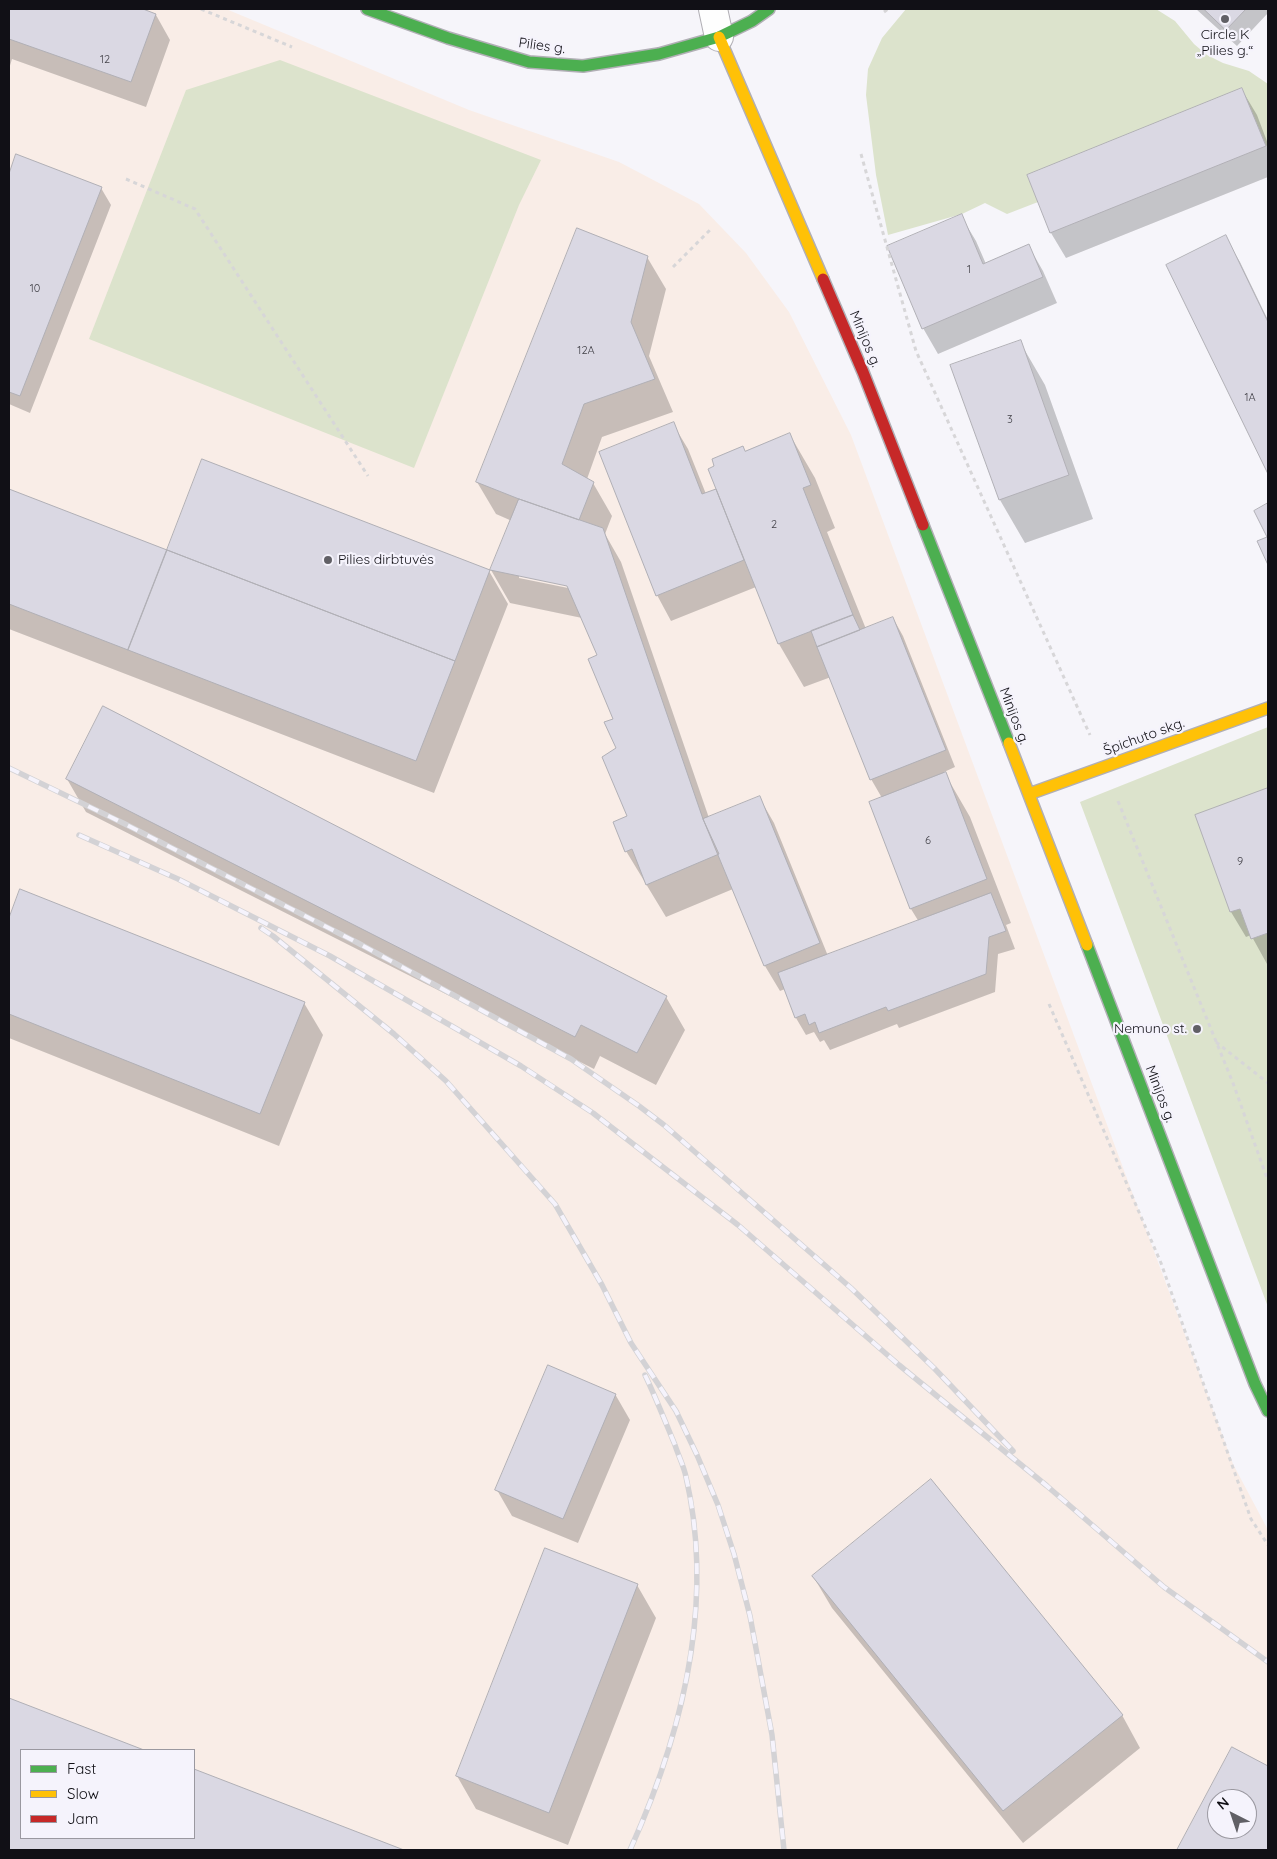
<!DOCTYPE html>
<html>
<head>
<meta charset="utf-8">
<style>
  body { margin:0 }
  #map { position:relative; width:1277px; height:1859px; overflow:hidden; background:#f6f5fa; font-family:Quicksand,sans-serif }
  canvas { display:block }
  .frame { position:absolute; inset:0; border:10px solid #111016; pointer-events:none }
  .legend { position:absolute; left:20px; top:1749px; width:175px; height:90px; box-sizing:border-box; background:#f5f3fc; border:1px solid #9a98a0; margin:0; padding:6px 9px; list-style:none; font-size:15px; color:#111016 }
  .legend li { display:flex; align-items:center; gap:10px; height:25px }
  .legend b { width:25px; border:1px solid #9a98a0 }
  .north { position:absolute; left:1207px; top:1789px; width:50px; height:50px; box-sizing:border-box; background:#f5f3fc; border:1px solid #9a98a0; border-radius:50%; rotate:319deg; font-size:14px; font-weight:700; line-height:20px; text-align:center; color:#111016 }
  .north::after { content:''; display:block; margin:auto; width:18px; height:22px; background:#616066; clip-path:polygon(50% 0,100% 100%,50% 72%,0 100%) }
</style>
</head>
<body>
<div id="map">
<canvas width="1277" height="1859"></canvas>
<div class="frame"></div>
<ul class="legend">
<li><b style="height:6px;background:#4caf50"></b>Fast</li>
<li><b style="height:6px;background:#ffc107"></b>Slow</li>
<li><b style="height:6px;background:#c62828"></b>Jam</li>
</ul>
<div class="north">N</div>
</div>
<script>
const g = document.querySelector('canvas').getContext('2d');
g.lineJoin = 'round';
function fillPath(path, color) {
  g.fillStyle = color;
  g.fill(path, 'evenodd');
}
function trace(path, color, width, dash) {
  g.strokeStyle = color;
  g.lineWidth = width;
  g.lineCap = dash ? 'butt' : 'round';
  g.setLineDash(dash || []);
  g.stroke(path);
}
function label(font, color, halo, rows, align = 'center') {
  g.font = font + ' Quicksand,sans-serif';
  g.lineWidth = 4.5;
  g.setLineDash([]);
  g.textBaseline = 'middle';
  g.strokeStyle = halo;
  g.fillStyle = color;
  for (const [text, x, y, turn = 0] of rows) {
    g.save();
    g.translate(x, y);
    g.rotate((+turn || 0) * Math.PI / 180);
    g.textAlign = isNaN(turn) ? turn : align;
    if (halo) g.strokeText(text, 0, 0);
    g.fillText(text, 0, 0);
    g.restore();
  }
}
fillPath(new Path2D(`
  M9,9H226L469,110L619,162L699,204L746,253L789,312L851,435L1233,1464L1268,1530V1850H9ZM21,1750H194V1838H21ZM1217,1799H1247V1829H1217Z`), '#f9ede7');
fillPath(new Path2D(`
  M906,9H1156L1175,21L1194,44L1207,55L1223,63L1249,71L1268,84V145L1266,146L1242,88L1027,175L1038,202L1007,214L985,203L962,214L888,235L876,175L866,95L868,69L882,38Z
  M280,60L541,160L519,205L414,468L89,339L186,90Z
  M1268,727V1307L1080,802Z`), '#dce3cc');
fillPath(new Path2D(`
  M9,9H139L156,15L170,40L146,107L12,59L9,69Z
  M1196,9H1268V13L1237,46Z
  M1242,90L1257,115L1268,144V177L1066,258L1051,233L1028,176Z
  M17,155L101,188L111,205L30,413L9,404V177Z
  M961,216L976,241L986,264L1028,245L1043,271L1057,303L938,354L923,328Z
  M1225,237L1240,262L1268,320V472L1168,265Z
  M647,257L666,289L649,356L673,412L602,437L587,479L593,483L612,516L605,534L621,562L709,818L759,797L774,823L828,956L919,922L911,909L870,803L882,798L871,779L831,677L804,687L779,644L756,587L671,621L657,595L673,424L688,449L706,494L719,497L746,453L790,435L815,478L835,528L827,532L866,629L893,618L903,636L955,767L944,772L970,817L1011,923L1006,925L1015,949L998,954L995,992L899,1028L897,1024L830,1050L824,1040L820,1042L814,1032L806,1035L796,1018L785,989L780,991L765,966L733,889L666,917L626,851L629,817L617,749L615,719L599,655L582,618L510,603L491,570L512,521L496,514L477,482ZM519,575L573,586V589L519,578Z
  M1020,342L1045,385L1093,519L1025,543L1000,500L952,366Z
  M9,490L168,551L489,571L508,604L434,793L9,629Z
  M67,779L666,997L685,1030L656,1085L600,1056L594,1069L86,812Z
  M1268,790V964H1267L1251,935L1246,937L1231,912L1196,816Z
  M21,890L304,1003L323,1035L279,1146L9,1038V921Z
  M615,1394L630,1420L578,1543L512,1516L497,1490Z
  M813,1576L1122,1715L1140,1748L1023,1843L832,1608Z
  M637,1585L656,1618L568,1845L476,1809L457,1776Z
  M9,1700L140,1750H21V1838H194V1771L401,1850H9Z
  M1233,1749L1268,1768V1850H1179ZM1217,1799H1247V1829H1217Z`), '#0003');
const building = new Path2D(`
  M9,9H143L156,14L131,82L9,39Z
  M1204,9H1246L1226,30Z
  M1242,88L1266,146L1050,233L1027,175Z
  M16,154L102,187L20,396L9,392V174Z
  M962,214L983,264L1029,244L1043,277L922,329L887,246Z
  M577,228L648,256L631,322L655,379L584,404L562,464L594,482L579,520L519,499L476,482Z
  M1226,235L1268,322V474L1166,265Z
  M1021,340L1069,475L999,500L950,365Z
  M674,422L702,494L716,489L744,560L656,596L599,452Z
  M790,433L811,485L803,488L853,615L778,644L708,469L714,466L712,459L743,446L745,451Z
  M202,459L490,570L455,661L167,550Z
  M9,489L167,550L128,650L9,604Z
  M519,499L603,528L703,819L719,854L646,885L632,849L625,852L613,822L627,816L602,757L616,748L604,722L613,719L588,659L597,655L567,586L490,570Z
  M1268,503V565L1257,541L1267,537L1254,511Z
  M167,550L455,661L416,761L128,650Z
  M853,615L860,630L817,647L811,631Z
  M893,617L946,750L870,780L817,647Z
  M103,706L667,996L637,1053L581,1025L575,1037L66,779Z
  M946,772L987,879L910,909L869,802Z
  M1268,788V933L1251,939L1240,909L1230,912L1195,815Z
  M760,796L820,943L764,966L703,819Z
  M20,889L305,1002L260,1114L9,1014V918Z
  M991,893L1006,931L989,937L986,974L888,1011L886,1007L819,1033L815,1022L809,1025L805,1014L795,1018L778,973Z
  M548,1365L616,1394L563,1519L495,1490Z
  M931,1479L1123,1715L1003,1811L812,1576Z
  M545,1548L638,1584L549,1813L456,1776Z
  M9,1698L144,1750H21V1838H194V1769L404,1850H9Z
  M1232,1747L1268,1766V1850H1177ZM1217,1799H1247V1829H1217Z`);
fillPath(building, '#dad8e3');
trace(building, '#b1b0b6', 1);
const street = new Path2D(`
  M713,9L719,37`);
const fast = new Path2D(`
  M367,9L448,38L529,62L583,66L659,54L719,37L752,21L769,9
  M923,525L1009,743
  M1087,945L1255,1384L1268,1411`);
const slow = new Path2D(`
  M719,37L823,279
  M1009,743L1087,945
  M1029,794L1268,708`);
const jam = new Path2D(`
  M823,279L863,372L923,525`);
trace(street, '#b1afb5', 30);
trace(fast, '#b1afb5', 14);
trace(slow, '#b1afb5', 14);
trace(jam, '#b1afb5', 14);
trace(new Path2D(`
  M201,9L292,47
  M884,12L888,9
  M861,154L916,351L1090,735
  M126,179L195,209L368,476
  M673,267L711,229
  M1118,801L1233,1083L1268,1181
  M1049,1004L1161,1263L1251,1519L1268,1545
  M1216,1042L1268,1083`), '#d7d6d8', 3, [4, 4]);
trace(street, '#fefefe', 28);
trace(fast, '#4caf50', 11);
trace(slow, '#ffc107', 11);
trace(jam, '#c62828', 11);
const rail = new Path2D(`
  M9,768L125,824L358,943L571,1059L639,1106L664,1125L851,1288L934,1368L1013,1451
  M79,835L178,879L330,956L521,1066L593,1113L738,1225L899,1365L1047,1486L1164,1587L1268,1662
  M261,928L273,936L394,1034L446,1081L555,1204L602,1285L631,1343L676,1411L697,1455L718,1505L734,1554L750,1616L772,1735L784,1850
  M630,1850C682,1735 715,1603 686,1477C684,1466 678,1455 675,1445C665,1421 656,1398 645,1375`);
trace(rail, '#d3d2d5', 5.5);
trace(rail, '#f5f3fc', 4, [11]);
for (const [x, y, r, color] of [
  [1225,19,5,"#616066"],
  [328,560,5,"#616066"],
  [1197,1029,5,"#616066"]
]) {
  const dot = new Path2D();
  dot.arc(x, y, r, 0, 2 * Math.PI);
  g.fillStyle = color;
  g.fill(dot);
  trace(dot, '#f5f3fc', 2);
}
label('11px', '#434249', null, [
  ["12",105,60],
  ["1",969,270],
  ["10",35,289],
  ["12A",586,351],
  ["1A",1250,398],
  ["3",1010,420],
  ["2",774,525],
  ["6",928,841],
  ["9",1240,862]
]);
label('14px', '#111016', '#f5f3fc', [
  ["Circle K",1225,35],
  ["„Pilies g.“",1225,51],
  ["Pilies dirbtuvės",338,560,"left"],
  ["Nemuno st.",1187,1029,"right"]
]);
label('14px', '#111016', '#f5f3fc', [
  ["Pilies g.",542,46,8],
  ["Minijos g.",865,339,67],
  ["Minijos g.",1014,716,69],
  ["Špichuto skg.",1144,737,-20],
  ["Minijos g.",1160,1094,69]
]);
</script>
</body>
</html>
